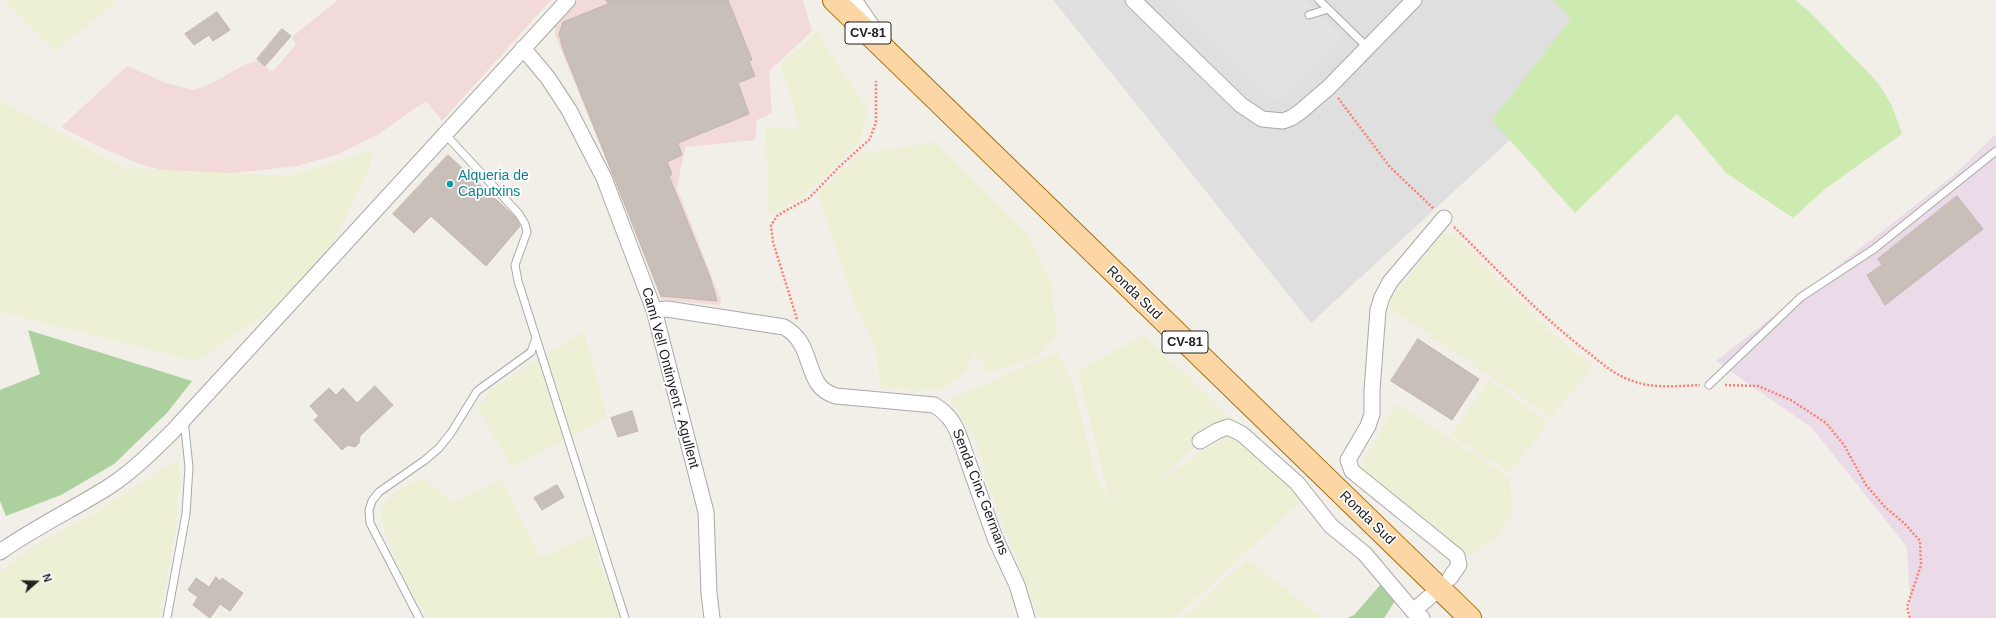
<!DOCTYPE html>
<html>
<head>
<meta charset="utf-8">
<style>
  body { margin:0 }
  #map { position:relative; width:1996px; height:618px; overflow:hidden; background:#f2efe9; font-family:Arial,sans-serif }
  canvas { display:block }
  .north { position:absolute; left:16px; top:562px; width:40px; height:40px; -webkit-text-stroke:3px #fff; paint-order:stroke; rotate:70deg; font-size:11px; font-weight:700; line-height:16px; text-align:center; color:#222 }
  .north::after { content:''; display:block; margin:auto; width:14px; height:18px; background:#222; clip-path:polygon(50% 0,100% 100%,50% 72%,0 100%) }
</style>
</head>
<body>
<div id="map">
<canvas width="1996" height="618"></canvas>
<div class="north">N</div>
</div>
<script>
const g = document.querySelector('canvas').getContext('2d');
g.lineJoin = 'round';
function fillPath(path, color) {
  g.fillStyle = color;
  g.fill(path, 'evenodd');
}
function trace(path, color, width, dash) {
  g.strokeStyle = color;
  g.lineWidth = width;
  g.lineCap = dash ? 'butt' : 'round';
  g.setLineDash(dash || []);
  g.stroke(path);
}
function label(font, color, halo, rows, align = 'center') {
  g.font = font + ' Arial,sans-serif';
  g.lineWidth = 3.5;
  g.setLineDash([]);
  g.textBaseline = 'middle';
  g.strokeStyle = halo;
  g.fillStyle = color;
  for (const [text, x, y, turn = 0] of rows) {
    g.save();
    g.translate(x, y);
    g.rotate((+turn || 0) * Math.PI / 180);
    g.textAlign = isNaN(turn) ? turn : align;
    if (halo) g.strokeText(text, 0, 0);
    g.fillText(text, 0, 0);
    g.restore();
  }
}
fillPath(new Path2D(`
  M1053,0H1662L1311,323Z`), '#e0dfdf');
fillPath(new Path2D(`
  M338,0H551L442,121L426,101L377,135L336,155L297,166L207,176L176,174L142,165L102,148L61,127L127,66L166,83L194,90L212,83L248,63L261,60L269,71L274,70L296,44L292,37Z
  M578,0H803L812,31L769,71L772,113L757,120L755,140L685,147L677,188L721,300L720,305L661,300L625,206L555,35V23Z`), '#f2dad9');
fillPath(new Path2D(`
  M1996,134V618H1911L1907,547L1812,428L1716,361L1954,175Z`), '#ebdbe8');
fillPath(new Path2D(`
  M3,0H118L55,51Z
  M817,32L868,110L860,141L805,196L769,214L765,126L800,130L781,65Z
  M0,100L125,168L289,176L373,150L369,168L328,252L273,308L197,361L0,312Z
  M933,140L1028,236L1051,279L1057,336L1036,358L989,372L974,352L967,371L943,389L918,391L880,387L876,348L852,297L818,193L860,153L931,143Z
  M1445,233H1451L1459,240L1550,332L1593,367L1551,417L1389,308L1391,298L1440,236Z
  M584,331L607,417L512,467L478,409L490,390Z
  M1144,335L1228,416L1153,486L1232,432L1304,499L1174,618H1039L986,479L977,442L950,399L1057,352L1073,383L1094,469L1111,506L1078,370Z
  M1489,379L1548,423L1510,473L1451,435Z
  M1396,403L1510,478L1512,516L1495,538L1467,557L1360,468Z
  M178,459L179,477L176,526L160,618H0V573L25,551L99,510Z
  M423,477L452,503L501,480L540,558L593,534L599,562L623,618H428L402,576L383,527L381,507L397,491Z
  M1248,559L1321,618H1183Z`), '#eef0d5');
fillPath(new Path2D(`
  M1553,0H1795L1810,12L1879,84L1892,106L1902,134L1825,189L1793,218L1726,173L1677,114L1575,213L1492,120L1571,19Z`), '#cdebb0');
fillPath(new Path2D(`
  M28,330L192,381L167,413L114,464L61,495L6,516L0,501V390L40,374Z
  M1381,584L1395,601L1384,618H1347L1354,615Z`), '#add19e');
fillPath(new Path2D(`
  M1171,0H1306L1343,37L1283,98L1272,100Z`), '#e2e2e2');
const building = new Path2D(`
  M606,0H728L752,60L749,61L755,76L738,83L749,114L678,143L682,155L667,162L672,174L669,176L710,277L717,301L661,296L563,49L559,34L563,22L608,4Z
  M217,12L230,30L213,41L209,35L194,45L185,34Z
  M282,29L291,36L265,66L257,59Z
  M448,155L515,217L520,226L486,266L431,216L414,233L393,214Z
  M1957,196L1983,229L1885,305L1867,275L1882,265L1878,259Z
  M1418,339L1479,379L1452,420L1391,381Z
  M375,386L393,405L360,436L359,443L355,447L348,445L342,450L314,420L319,416L310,406L329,388L336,395L343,388L357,403Z
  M632,411L638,431L618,437L611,418Z
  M557,485L564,497L542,510L534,498Z
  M216,577L220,581L222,578L243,593L230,611L220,604L210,618L193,605L198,597L188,590L196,578L209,587Z`);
fillPath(building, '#c7bfb8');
trace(building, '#c4b6ab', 1);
const service = new Path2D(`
  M1319,0L1367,47
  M1309,15L1328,9
  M445,134L519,214L525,224L527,232L515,265L518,281L625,618
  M1709,385L1801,297L1874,249L1996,151
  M167,618L186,514L189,467L184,420
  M419,618L370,523L369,510L372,501L379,492L425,460L439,448L451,433L477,391L531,352L536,338`);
const minor = new Path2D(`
  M854,0L874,29
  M1133,0L1241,105L1262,119L1283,121L1291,118L1300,112L1329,87L1414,0
  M523,48L548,78L569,110L604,178L654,310L706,512L709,593L712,618
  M1444,218L1390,282L1382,297L1378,310L1372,390V414L1368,426L1348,460L1352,471L1457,556L1459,565L1450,578
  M654,310L667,309L784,327C817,345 802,387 836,396L934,405C946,412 953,420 958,433L995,538L1017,585L1027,618
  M1200,441L1217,431L1228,427L1242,434L1297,483L1331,526L1365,554L1413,611L1422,618
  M0,552C35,527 74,509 110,486C134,470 154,450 174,430L568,0
  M1413,611L1432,595`);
const primary = new Path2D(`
  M834,0L1470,618`);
trace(service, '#a9a9a9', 9);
trace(minor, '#a9a9a9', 17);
trace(primary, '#a06b00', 24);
trace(new Path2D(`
  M1338,98L1390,167L1434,209
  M1454,227C1497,269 1537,313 1585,350C1599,361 1613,374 1630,380C1652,389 1677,386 1700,385
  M797,319L773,242L771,225L778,215L809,198L840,166L870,139L876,122V81
  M1725,385L1758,386L1791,400L1826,423L1844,445L1866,485L1885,507L1904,523L1920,541L1921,565L1907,607L1910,618`), '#fa8072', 2.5, [2, 2]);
trace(service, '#fff', 7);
trace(minor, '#fff', 15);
trace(primary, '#fcd6a4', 22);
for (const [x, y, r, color] of [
  [450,184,4,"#0f9aa8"]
]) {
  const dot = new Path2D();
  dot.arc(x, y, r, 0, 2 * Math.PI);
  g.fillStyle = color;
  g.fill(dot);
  trace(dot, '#fff', 1.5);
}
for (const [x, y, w] of [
  [868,33,46],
  [1185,342,46]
]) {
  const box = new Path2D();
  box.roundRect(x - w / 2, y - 11, w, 22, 3);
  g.fillStyle = '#fff';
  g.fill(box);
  trace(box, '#222', 1);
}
label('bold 13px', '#222', null, [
  ["CV-81",868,33],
  ["CV-81",1185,342]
]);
label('14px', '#0d838f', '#fff', [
  ["Alqueria de",458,176],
  ["Caputxins",458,192]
], 'left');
label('14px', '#222', '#fff', [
  ["Ronda Sud",1134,293,44],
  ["Camí Vell Ontinyent - Agullent",670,378,75],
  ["Senda Cinc Germans",980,492,69],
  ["Ronda Sud",1367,518,44]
]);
</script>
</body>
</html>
